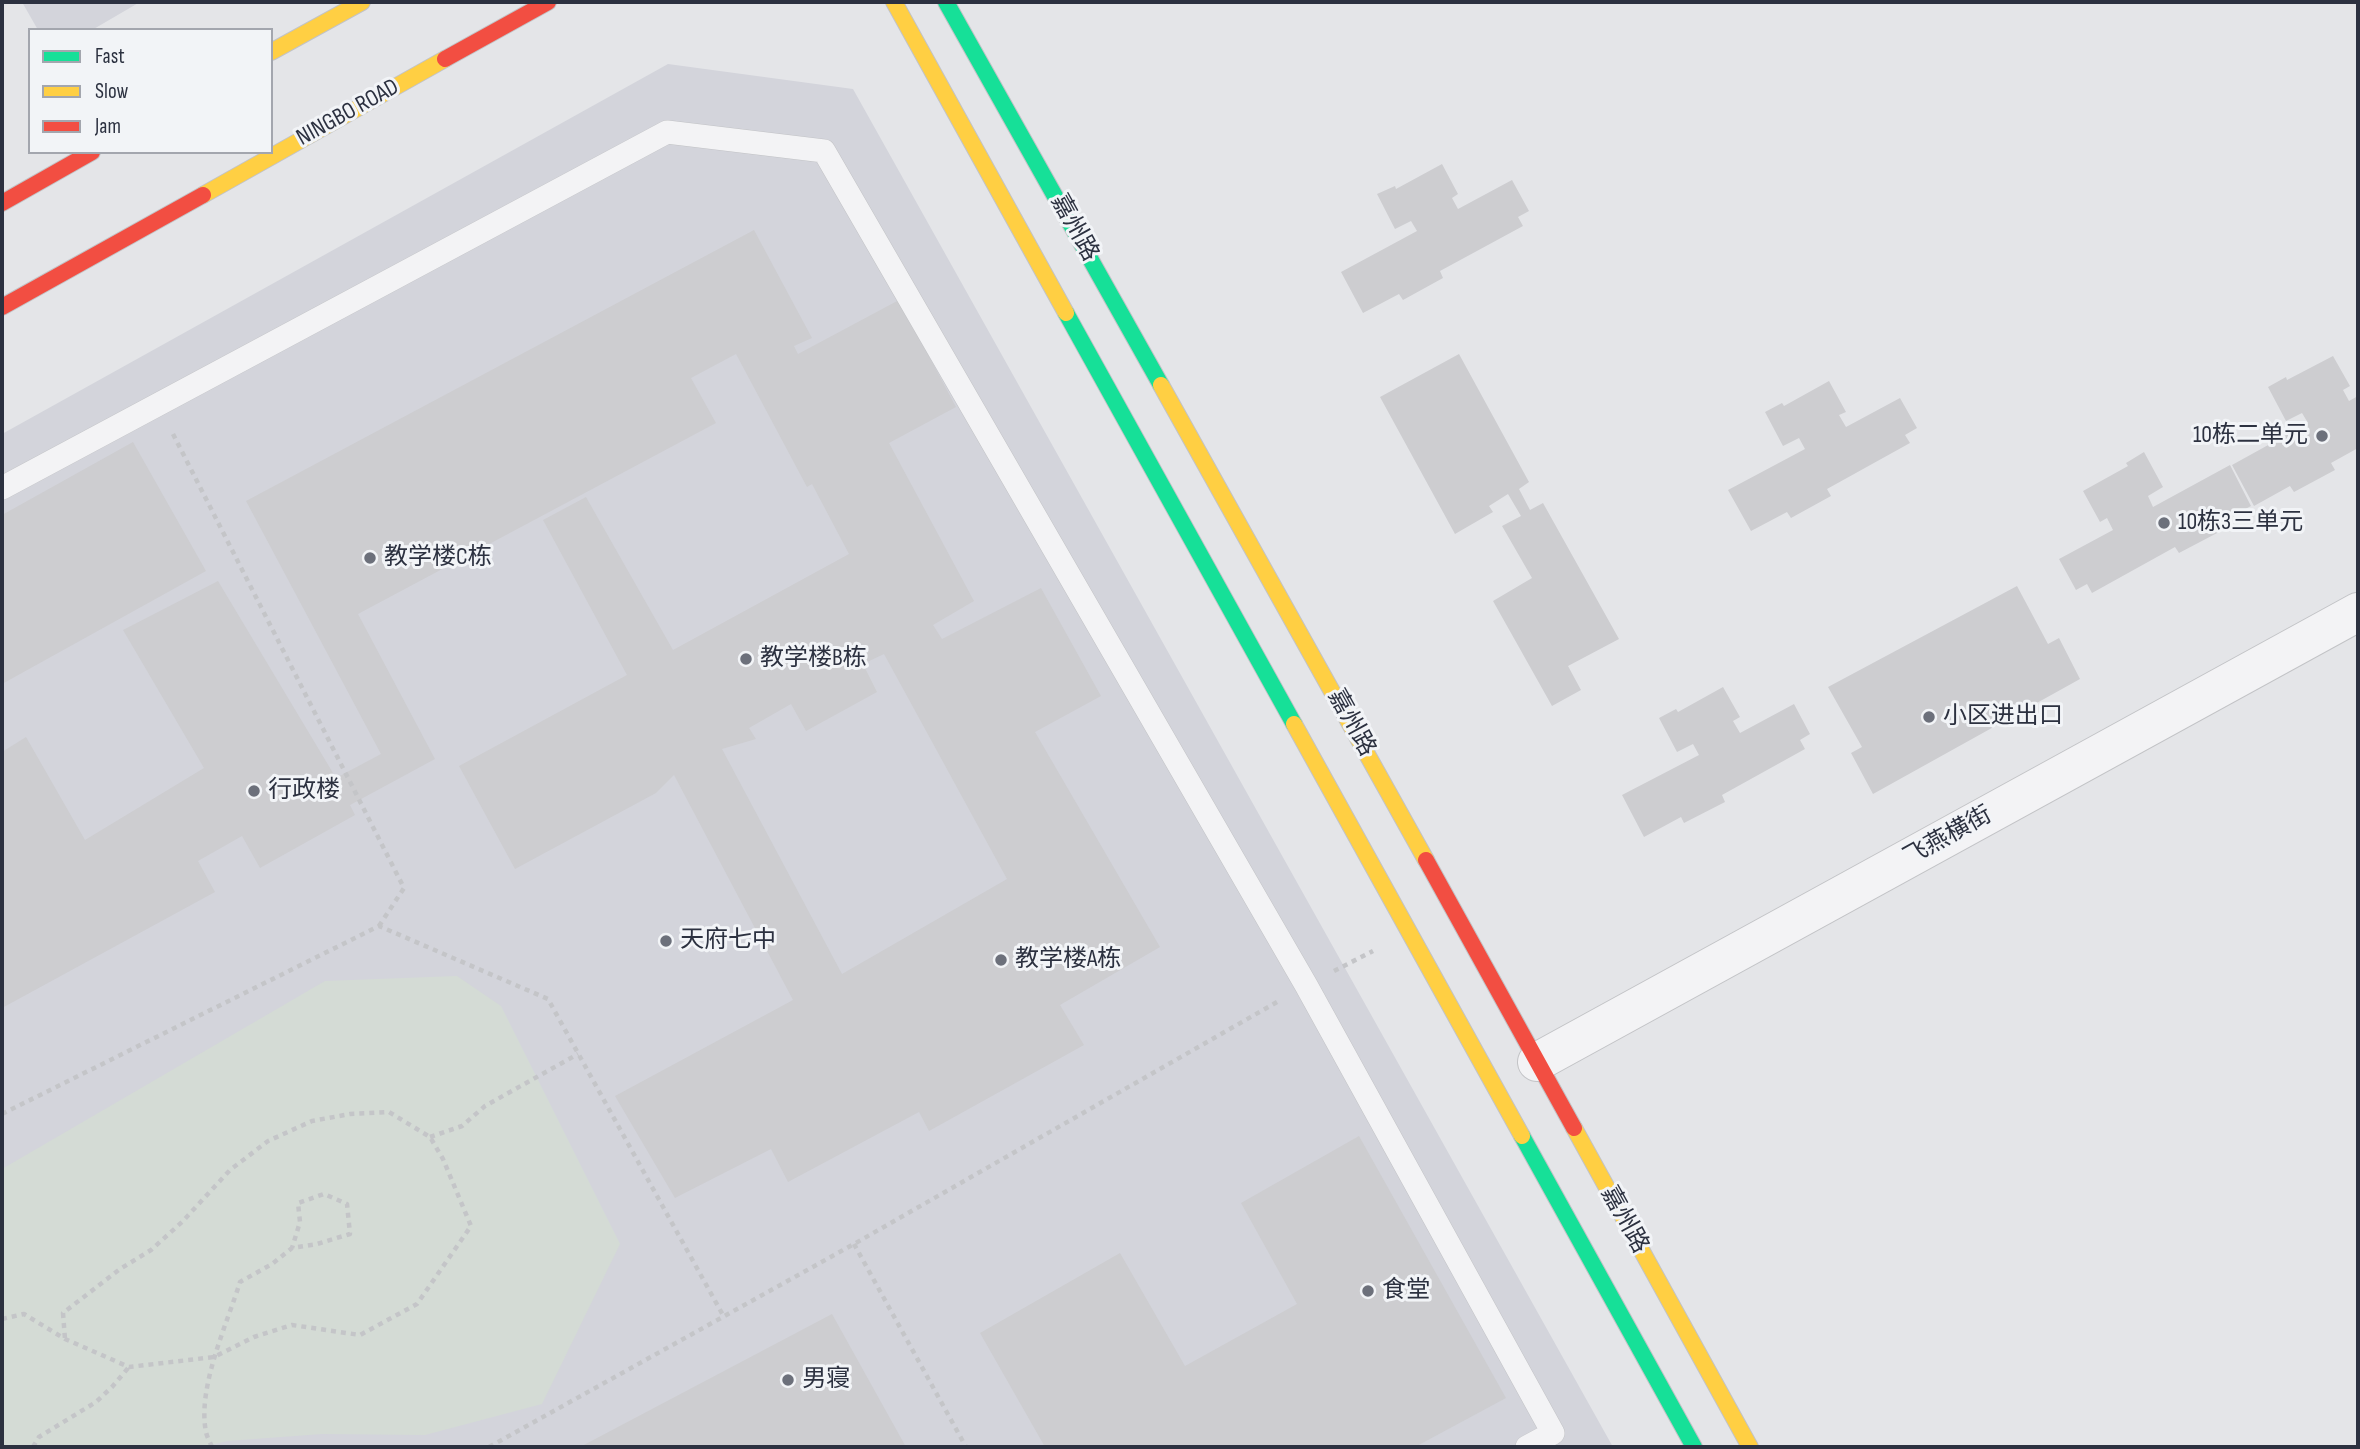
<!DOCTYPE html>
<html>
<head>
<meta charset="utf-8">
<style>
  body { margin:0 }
  #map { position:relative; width:2360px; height:1449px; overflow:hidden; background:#e4e5e8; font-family:"Sofia Sans Condensed",sans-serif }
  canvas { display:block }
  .frame { position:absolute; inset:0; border:4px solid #2c3140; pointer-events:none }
  .legend { position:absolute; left:28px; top:28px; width:245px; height:126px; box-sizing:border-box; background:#f2f4f7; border:2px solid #a3a6ae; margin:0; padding:9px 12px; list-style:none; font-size:21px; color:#2c3140 }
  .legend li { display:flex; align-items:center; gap:14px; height:35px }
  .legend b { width:35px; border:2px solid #a3a6ae }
</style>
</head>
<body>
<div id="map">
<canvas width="2360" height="1449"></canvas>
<div class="frame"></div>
<ul class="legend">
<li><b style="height:9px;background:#16e098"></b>Fast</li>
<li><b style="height:9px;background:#ffcf43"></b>Slow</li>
<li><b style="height:9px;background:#f24e42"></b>Jam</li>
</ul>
</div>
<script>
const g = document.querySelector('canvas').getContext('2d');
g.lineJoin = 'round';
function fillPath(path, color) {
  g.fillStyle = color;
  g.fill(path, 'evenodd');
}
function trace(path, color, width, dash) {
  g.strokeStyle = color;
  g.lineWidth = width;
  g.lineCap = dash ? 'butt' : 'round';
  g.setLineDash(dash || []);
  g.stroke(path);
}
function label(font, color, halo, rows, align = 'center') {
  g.font = font + ' "Sofia Sans Condensed","Noto Sans SC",sans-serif';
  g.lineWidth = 6;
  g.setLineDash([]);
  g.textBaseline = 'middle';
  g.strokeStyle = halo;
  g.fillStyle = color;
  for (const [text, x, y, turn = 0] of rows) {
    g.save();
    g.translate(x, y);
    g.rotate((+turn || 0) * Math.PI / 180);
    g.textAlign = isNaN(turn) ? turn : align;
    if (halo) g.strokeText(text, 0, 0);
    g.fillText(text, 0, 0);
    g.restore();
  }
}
fillPath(new Path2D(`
  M22,2H140L92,30H38Z
  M668,64L853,89L1613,1447H2V434Z`), '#d3d4db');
fillPath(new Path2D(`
  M457,976L501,1006L620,1244L542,1404L425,1435L322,1434L227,1441L204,1447H2V1169L325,981Z`), '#d4dbd5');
fillPath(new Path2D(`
  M1442,164L1458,194L1452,198L1458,209L1512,180L1529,211L1518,217L1523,226L1440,271L1443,278L1403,300L1399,294L1363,313L1341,272L1417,231L1411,221L1395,229L1377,194L1395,186L1396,189Z
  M754,230L812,338L794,346L798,354L899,300L956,407L889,443L974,601L933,625L942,639L1041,588L1101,696L1035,732L1160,947L1060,1005L1084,1045L929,1131L919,1112L788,1182L771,1149L675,1198L615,1096L793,1000L674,775L656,793L515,869L459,766L627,675L543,520L586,497L673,650L849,554L812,484L807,487L736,354L691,378L716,423L358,614L435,759L350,805L355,815L260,868L242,836L198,861L215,892L2,1008V752L26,737L85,840L204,768L123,630L218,581L336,778L381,754L246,501ZM884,654L1007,879L842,974L722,749L756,739L749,728L791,704L806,731L877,692L863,664Z
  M1459,354L1529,482L1519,489L1530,510L1543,503L1619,639L1568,666L1581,690L1552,706L1493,601L1532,578L1502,526L1521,516L1508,494L1489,506L1493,512L1455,534L1380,397Z
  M2333,356L2350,386L2343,390L2349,401L2358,396V448L2331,463L2335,470L2294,492L2290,486L2254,506L2232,465L2308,423L2302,413L2286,421L2268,387L2286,377L2287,380Z
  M1829,381L1846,412L1839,415L1846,427L1900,398L1917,428L1905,435L1910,443L1827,489L1831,496L1791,518L1787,512L1751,531L1728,490L1805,449L1799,438L1783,446L1765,412L1782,403L1784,406Z
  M133,442L206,571L2,684V515Z
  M2144,452L2163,487L2148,496L2153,507L2230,465L2251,506L2215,525L2219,532L2179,553L2175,547L2092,593L2087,584L2076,590L2059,559L2113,530L2107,518L2100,522L2083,491L2128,466L2126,463Z
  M2017,586L2048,644L2059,638L2080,679L1873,794L1851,753L1862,747L1828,687Z
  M1723,687L1740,717L1733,721L1740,733L1794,704L1810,734L1800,740L1805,749L1722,795L1725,802L1684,823L1681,817L1644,837L1622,795L1699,755L1693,744L1677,752L1659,718L1676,709L1678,712Z
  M1359,1136L1506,1398L1415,1447H1045L980,1333L1120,1253L1185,1366L1297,1304L1241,1203Z
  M832,1314L906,1447H580Z`), '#cdcdd0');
const lane = new Path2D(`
  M2,488L667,132L824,151L1306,985L1553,1433L1527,1447`);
const street = new Path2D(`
  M1537,1062L2358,612`);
const fast = new Path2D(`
  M946,2L1161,385
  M1066,313L1294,724
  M1522,1136L1694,1447`);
const slow = new Path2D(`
  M894,2L1066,313
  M271,52L362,2
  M203,195L445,59
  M1161,385L1426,860
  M1294,724L1522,1136
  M1574,1128L1750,1447`);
const jam = new Path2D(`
  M445,59L548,2
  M2,203L92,152
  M2,307L203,195
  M1426,860L1574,1128`);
trace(lane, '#c2c3c6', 24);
trace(street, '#c2c3c6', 40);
trace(fast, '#c2c3c6', 18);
trace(slow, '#c2c3c6', 18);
trace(jam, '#c2c3c6', 18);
trace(new Path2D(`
  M173,434L404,888L379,926
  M1334,971L1373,951
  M2,1114L379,926L548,999L724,1317
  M430,1137L462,1126L485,1106L578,1054
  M854,1244L966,1447
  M2,1319L24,1314L65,1339L129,1367L214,1357L254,1337L292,1325L360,1335L417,1304L471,1226L443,1159L430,1137L389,1112L350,1114L312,1121L268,1141L230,1170L182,1222L151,1250L120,1269L63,1313L65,1339
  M33,1447L39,1437L96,1402L112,1387L129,1367
  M212,1447C210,1442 207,1437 206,1432C197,1388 227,1324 240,1282L272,1264L292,1248L317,1244L350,1234L347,1204L324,1194L298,1203L300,1222L292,1248
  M489,1447L854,1244L1277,1002`), '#c4c5c8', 4.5, [5, 5]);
trace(lane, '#f3f3f5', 23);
trace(street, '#f3f3f5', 38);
trace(fast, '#16e098', 16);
trace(slow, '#ffcf43', 16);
trace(jam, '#f24e42', 16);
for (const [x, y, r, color] of [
  [2322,436,7,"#6c707b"],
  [2164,523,7,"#6c707b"],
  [370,558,7,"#6c707b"],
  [746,659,7,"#6c707b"],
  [1929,717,7,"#6c707b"],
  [254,791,7,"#6c707b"],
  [666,941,7,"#6c707b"],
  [1001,960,7,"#6c707b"],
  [1368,1291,7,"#6c707b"],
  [788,1380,7,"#6c707b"]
]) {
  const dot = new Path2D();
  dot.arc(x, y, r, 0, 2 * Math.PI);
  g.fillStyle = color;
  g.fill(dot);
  trace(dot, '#f2f4f7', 2.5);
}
label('24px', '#2c3140', '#f2f4f7', [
  ["NINGBO ROAD",348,113,-29],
  ["嘉州路",1074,228,61],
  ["嘉州路",1351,723,61],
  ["飞燕横街",1948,837,-29],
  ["嘉州路",1624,1220,61]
]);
label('24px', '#2c3140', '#f2f4f7', [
  ["10栋二单元",2308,436,"right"],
  ["10栋3三单元",2178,523],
  ["教学楼C栋",384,558],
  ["教学楼B栋",760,659],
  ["小区进出口",1943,717],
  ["行政楼",268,791],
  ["天府七中",680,941],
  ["教学楼A栋",1015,960],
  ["食堂",1382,1291],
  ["男寝",802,1380]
], 'left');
</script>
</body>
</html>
